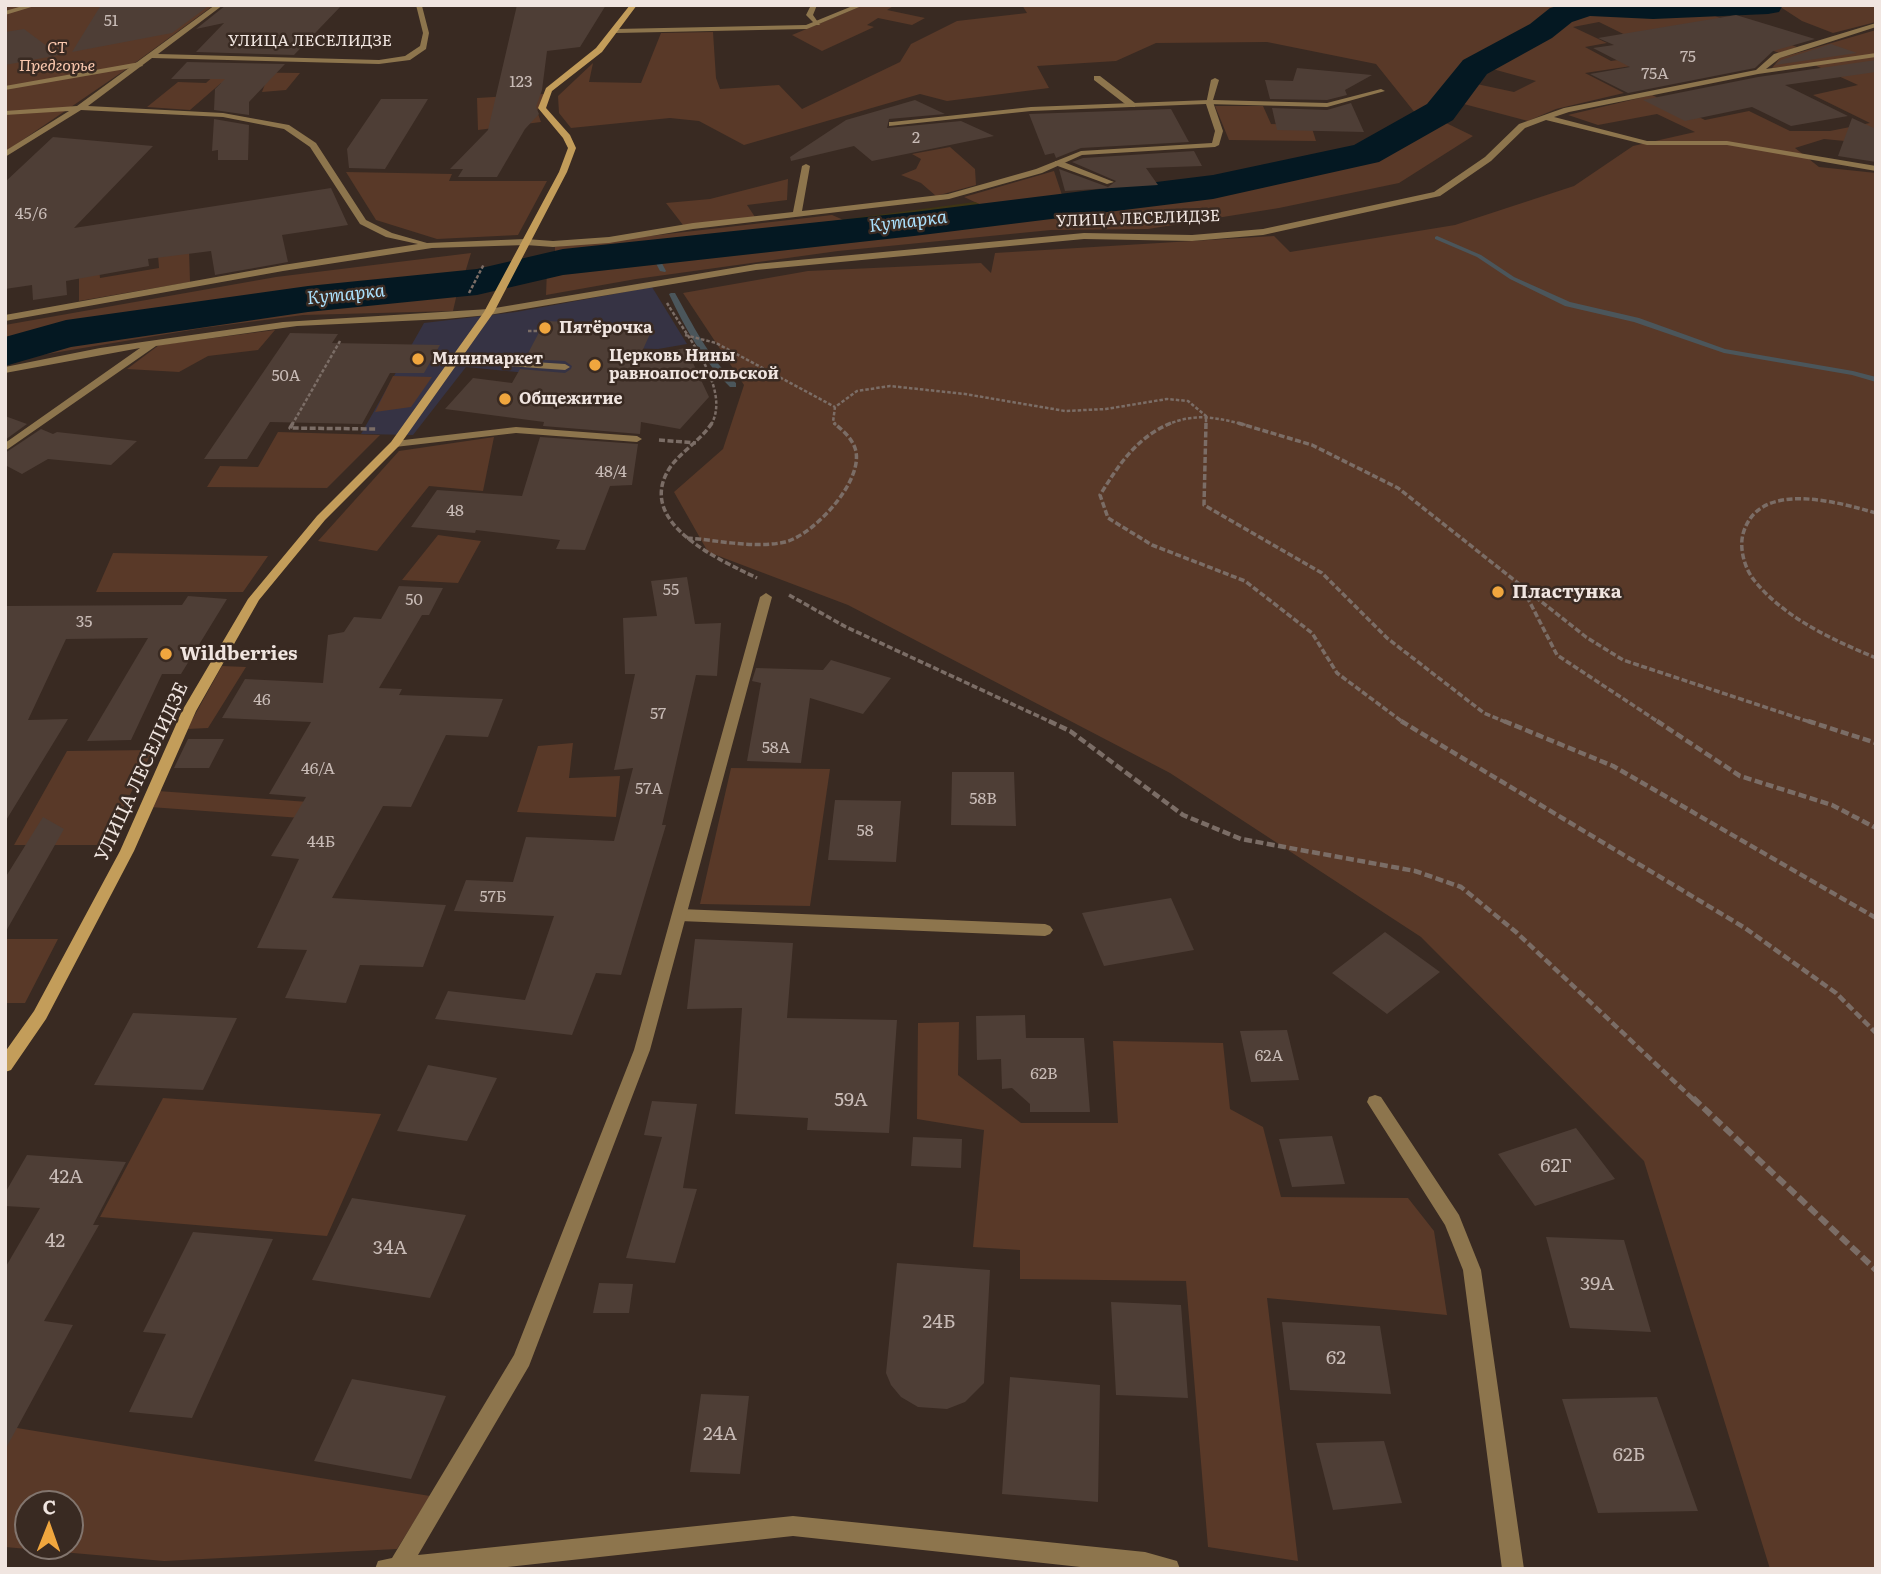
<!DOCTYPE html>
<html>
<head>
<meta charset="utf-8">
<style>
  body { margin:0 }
  #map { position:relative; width:1881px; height:1574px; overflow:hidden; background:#392a22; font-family:Literata,serif }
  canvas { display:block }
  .frame { position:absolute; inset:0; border:7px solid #f0e5e0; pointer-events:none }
  .north { position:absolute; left:14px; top:1490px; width:70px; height:70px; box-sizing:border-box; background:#392a22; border:2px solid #82756e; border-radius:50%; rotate:1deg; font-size:19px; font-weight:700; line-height:28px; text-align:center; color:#f0e5e0 }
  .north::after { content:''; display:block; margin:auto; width:24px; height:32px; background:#f0a63e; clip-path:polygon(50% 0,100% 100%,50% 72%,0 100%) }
</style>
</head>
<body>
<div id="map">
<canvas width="1881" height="1574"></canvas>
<div class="frame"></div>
<div class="north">С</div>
</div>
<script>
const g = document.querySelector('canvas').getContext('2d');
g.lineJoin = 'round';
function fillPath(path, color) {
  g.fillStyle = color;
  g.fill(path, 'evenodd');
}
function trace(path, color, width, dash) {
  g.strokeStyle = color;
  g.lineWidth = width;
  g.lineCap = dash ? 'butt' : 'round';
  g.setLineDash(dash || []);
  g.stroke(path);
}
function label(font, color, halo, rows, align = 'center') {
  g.font = font + ' Literata,serif';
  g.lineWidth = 5;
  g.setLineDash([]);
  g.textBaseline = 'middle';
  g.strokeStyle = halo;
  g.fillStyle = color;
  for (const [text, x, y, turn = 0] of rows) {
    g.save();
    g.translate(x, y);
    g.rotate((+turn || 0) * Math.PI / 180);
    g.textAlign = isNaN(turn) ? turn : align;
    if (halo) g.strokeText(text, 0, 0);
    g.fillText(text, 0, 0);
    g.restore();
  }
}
fillPath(new Path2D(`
  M652,287L687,344L658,349L589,347L567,377L466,367L413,435L361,434L424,323L516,312Z`), '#363344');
fillPath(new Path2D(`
  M5,5H214L128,68L5,152Z
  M864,5H895L887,10L925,18L912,25L878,18L867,25L874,27L822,51L792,35Z
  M1022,5H1876V22L1833,33L1802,21L1782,8L1702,11L1797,47L1779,53L1744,39L1660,52L1599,22L1573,27L1607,43L1585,47L1611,61L1658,54L1671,60L1585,73L1624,93L1556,109L1528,121L1460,103L1472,83L1514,92L1536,81L1489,68L1478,73L1457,75L1429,112L1416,114L1376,64L1267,42L1156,43L1116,61L1037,66L1049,88L947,101L920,94L744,145L699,121L670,118L571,128L559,113L558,96L593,63L589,82L641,83L661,33L713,32L716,78L720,89L779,85L802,109L900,62L911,44L957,21L1027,13Z
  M1876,30V144L1824,139L1795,148L1819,167L1876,173V1569H1770L1644,1161L1421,937L1170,773L848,605L708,552L674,492L723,449L744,385L683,293L808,271L981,263L991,273L995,253L1274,236L1290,252L1455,225L1574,186L1633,146L1695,132L1657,114L1598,125L1568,115L1652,95L1705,120L1749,111L1790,131H1830L1870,123L1813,95L1858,85L1810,63L1772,68L1780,58Z
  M218,72L300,73L286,90L262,92L265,84L221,83L190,110L147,107L178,82L206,83Z
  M544,94L537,111L541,122L478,130L477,98Z
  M1215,106H1263L1271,124L1311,125L1316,141L1229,140Z
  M1444,122L1473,136L1399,183L1279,208L1148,229L1051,230L838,251L636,279L546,295L547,270L1030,216L1387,155Z
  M950,147L975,169L976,185L936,196L921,183L901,175L916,169L921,159L912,154Z
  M1054,171L1064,201L992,210L964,197Z
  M346,172L452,174L449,181H547L518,235L437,239L376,220Z
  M788,179L787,200L747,205L755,217L683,225L666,203L710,199Z
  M832,215L846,221L555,258V247Z
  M97,248L100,278L159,268L158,255L189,250L190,282L79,301V277Z
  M471,253L464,276L394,282L106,320L5,345V325L276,277Z
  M458,289L453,311L303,315L203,328L5,361V355L63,338L302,305Z
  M275,330L258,350L208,356L179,372L127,369L159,345Z
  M393,376L432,377L411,407L375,412Z
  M278,432L380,435L327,488L207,487L220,466L258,467Z
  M494,437L483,491L429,486L377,551L318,541L399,451Z
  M438,535L481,541L458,583L402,580Z
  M113,553L268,556L243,592H96Z
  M222,666L246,667L208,728L187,729Z
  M573,743L569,778L620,776L616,817L517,812L538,746Z
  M153,750L104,845H14L67,751Z
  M731,768L830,769L810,906L700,904Z
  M158,791L363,806L356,822L150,807Z
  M5,939H58L25,1003H5Z
  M959,1022L958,1075L1021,1123H1118L1113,1041L1223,1043L1230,1109L1263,1127L1281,1197L1408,1198L1434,1231L1447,1315L1267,1298L1298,1561L1208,1547L1186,1281L1020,1279V1250L973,1247L984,1130L917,1119L918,1023Z
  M163,1098L381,1114L327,1236L100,1217Z
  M5,1426L430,1496L397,1549L164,1561L5,1547ZM28,1504H70V1546H28Z`), '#593928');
fillPath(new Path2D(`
  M1478,73L1458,107L1444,122L1387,155L1199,200L575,266L458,289L302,305L63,338L5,355V345L106,320L394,282L464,276L555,258L975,202L992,210L1210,184L1359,149L1416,114L1429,112L1457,75Z`), '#3e3515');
fillPath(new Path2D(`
  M1583,5L1592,7L1589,9Z
  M1437,236L1481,255L1514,277L1570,302L1639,318L1725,349L1853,371L1876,377V382L1852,375L1724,353L1634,322L1565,306L1510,279L1477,257L1435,239V237Z
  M651,251L656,252L666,271L665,272L660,271L650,252Z
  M671,293H675C693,325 708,357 736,383V387H730C703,361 685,328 669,294Z`), '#4b565b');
fillPath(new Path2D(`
  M1561,5H1783L1779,12L1768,14L1653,19L1590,16L1572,22L1552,38L1487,74L1453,120L1379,162L1213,199L914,236L563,275L477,295L308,312L71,347L5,366V337L66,320L308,286L477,269L563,249L914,212L1213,175L1354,145L1427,104L1463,60L1530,24L1550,8Z`), '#041822');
fillPath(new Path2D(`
  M101,5H210L172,33L72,52Z
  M226,5H342L294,55L196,52L224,23L196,29Z
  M517,5H606L580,47L547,51L542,90L536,107L539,114L525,129L497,177H458L463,169H450L488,130Z
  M1736,15L1815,39L1773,51L1755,68L1628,93L1590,74L1630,67L1593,48L1614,45L1598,38Z
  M24,29L59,55L5,65V32Z
  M1831,44L1857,53L1775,65L1781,60Z
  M1876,60V72L1785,85L1848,116L1791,126L1752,107L1685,121L1643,100L1758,77Z
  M187,62L285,64L249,102V115L214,110L215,89L225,79H171Z
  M1297,68L1372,75L1345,90L1347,95L1327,100L1270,99L1265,80L1293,81Z
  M381,99H428L385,169L349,168L347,149Z
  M915,100L945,114L889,119L887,128L961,121L994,136L872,161L854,146L791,161L790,157L846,120Z
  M1351,103L1364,132L1277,130L1272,108L1327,110Z
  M1171,109L1189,142L1081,148L1056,158L1054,153L1045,155L1029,114Z
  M1852,118L1876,129V162L1838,156Z
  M214,119L249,125L248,160H218V150L212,151Z
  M53,137L153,146L74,228L331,188L348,225L282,235L288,262L215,275L211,251L148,259L149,266L66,281L67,295L33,300L32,285L5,289V182Z
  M1194,151L1202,166L1146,168L1158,185L1065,191L1059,169L1108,187L1116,181L1072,162L1083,158Z
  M545,321L654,325L640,356L686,348L709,397L680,429L641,422L640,434L543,426L544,422L445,409L473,378L512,383L520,369L565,373L571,369L572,366L565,361L525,359Z
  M290,333L338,334L332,343L440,345L424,373H390L362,424L270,422L247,459H204Z
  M5,416L27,424L5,440Z
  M41,429L53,434L57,432L137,441L111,465L48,459L22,474L5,465V453Z
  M540,437L638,444L632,485L610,486L585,550L556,549L560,540L476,530L475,533L411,527L437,490L522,496Z
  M687,577L695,624L721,623L717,676L696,675L662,825H666L621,975L596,973L572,1035L435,1019L448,991L525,1000L554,916L454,911L466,880L513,882L526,837L614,841L633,768L614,770L635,674H625L623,618L657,616L651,581Z
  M399,586L443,588L429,615H422L379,688L402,689L399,695L503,699L488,737L446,735L411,807L383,806L332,898L446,905L423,967L360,965L346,1003L285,998L307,950L257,948L299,859L271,856L306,797L269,794L311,722L222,718L245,679L323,683L328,635L344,632L354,617L381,619Z
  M188,596L227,599L181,674H162L131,740L87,741L148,638L66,639L28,720L68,719L5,822V606L182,605Z
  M831,660L891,678L863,714L810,698L801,763L747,761L761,683L752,681L756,668L823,670Z
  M188,739H224L209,768H174Z
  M952,772H1014L1016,826L951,825Z
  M835,800L901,801L896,862L828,860Z
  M43,817L64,829L5,933V878Z
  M1171,898L1194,950L1104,966L1082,913Z
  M1385,932L1440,972L1387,1014L1332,973Z
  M695,939L793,943L787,1018L897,1020L889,1133L807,1130L808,1118L735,1114L742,1008L687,1009Z
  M133,1013L237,1018L203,1090L94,1085Z
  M1025,1015L1026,1038H1084L1090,1112H1030V1104L1012,1088L1002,1089L1001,1059L977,1060L976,1016Z
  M1287,1030L1299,1080L1251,1082L1240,1031Z
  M428,1065L497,1078L467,1141L397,1131Z
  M652,1101L697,1104L683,1188L697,1189L675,1263L626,1258L662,1137L644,1135Z
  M1576,1128L1615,1179L1535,1206L1498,1154Z
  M1332,1136L1345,1184L1292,1187L1279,1139Z
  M913,1137L962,1139L961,1168L911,1166Z
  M27,1155L126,1162L93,1225H99L44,1321L73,1325L5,1450V1268L40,1208L5,1206V1193Z
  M352,1198L466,1215L430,1298L312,1280Z
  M193,1232L273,1239L192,1418L129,1412L166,1334L143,1332Z
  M1546,1237L1624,1240L1651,1332L1570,1328Z
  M897,1263L990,1270L984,1383L965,1402L947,1409L918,1407L901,1397L891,1385L886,1373Z
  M599,1283L633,1284L629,1313H593Z
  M1111,1302L1181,1305L1188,1398L1116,1395Z
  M1282,1322L1380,1326L1391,1394L1290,1390Z
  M1010,1377L1100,1385L1098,1502L1002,1494Z
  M352,1379L446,1396L411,1479L314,1461Z
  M701,1394L749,1396L740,1474L690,1472Z
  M1657,1397L1698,1511L1598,1513L1562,1399Z
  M1384,1441L1402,1503L1333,1510L1316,1443Z`), '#4e3e36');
trace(new Path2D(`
  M469,293L484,264
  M667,303C685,334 732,389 711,425
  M528,331H540
  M685,335L716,343L835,407
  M292,425L340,341
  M836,425L833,422L835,407L857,391L890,386L965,394L1065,411L1106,409L1167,399L1188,401L1206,416V425
  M1167,425C1195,412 1218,418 1246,425`), '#7b6d66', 2.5, [3.5, 2]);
trace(new Path2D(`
  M293,423L290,428L377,429
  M712,423C701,440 683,450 671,466C632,522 720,560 757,578
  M1171,423C1136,438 1120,463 1100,495L1108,518L1152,545L1245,581L1312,633L1337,673L1404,723
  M1206,423L1204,505L1322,573L1387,638L1484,713L1508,723
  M1238,423L1312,445L1398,488L1586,637L1623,660L1813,723
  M659,440L696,443
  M1876,513C1837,502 1758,479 1743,534C1739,549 1745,569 1754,580C1784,618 1833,640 1876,658
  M687,538C717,540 755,549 785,542C814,535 866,479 855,448C851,437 842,430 834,423
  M1523,589L1557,655L1660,723
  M789,595L846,627L1053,723`), '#7b6d66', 3.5, [6, 2.5]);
trace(new Path2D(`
  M1049,721L1070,731L1183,815L1241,839L1415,871L1461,887L1516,932L1694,1100
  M1401,721L1745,928L1836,993L1876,1033
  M1504,721L1613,766L1876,918
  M1657,721L1740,776L1832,805L1876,828
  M1808,721L1876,743`), '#7b6d66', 4.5, [8, 3.5]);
trace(new Path2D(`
  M1693,1098L1876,1270`), '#7b6d66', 6, [10, 4.5]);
fillPath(new Path2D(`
  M811,5H817L813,15L820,25H816L806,15Z
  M140,62L143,66L5,90V86Z
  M1094,76H1100L1135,103V107H1129L1094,80Z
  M1215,78L1219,80L1213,100L1327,103L1381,89L1385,91L1327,107L1206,104L1211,80Z
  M1055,161H1061L1114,182L1107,184L1055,165Z
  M455,357L565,364L570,367L565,370L451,362L450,360Z
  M516,427L637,436L642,439L637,442L516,433L395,447L390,444L395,441Z
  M680,909L1045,924L1050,926L1053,930L1050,934L1045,936L680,921L675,919L672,915L675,911Z`), '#8d754d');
fillPath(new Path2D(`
  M26,5H38L5,15V11Z
  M215,5H223L158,54L379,60L405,56L420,46L423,33L416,5L422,6L429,33L426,49L410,60L379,64L152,58L88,106L223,113L289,125L316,143L366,220L392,233L427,243L526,239L553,241L609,237L693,223L793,212L802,166L806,164L810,166L802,211L948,194L1036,169L1081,151L1212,143L1215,131L1206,104L1031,111L889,126V122H892L1031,107L1209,100L1213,102L1223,131L1219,145L1215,147L1082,155L1042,173L949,199L693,229L609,243L553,247L526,245L432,248L283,271L5,321V315L283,265L418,244L386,237L360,224L310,147L284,129L223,117L81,110L5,157V151L69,111L5,115V111L77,106Z
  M855,5H864L807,29L616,33L613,31L616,29L806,25Z
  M1876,23V27L1780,58L1766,69L1876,53V57L1758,74L1569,112L1554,117L1647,141H1727L1876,166V171L1727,145H1647L1546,120L1525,128L1491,161L1440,196L1263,235L1192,241L1084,239L756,270L489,315L445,319L297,326L156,346L5,451V443L140,348L5,373V367L100,348L283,322L489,309L756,264L1084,233L1192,235L1263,229L1434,192L1485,157L1519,124L1564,108L1756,70L1774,54Z
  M766,593L772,597L650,1050L529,1366L418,1555L793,1516L1145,1552L1177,1561L1180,1569H1099L793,1536L489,1569H375L378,1561L392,1558L514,1355L634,1050L760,597Z
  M1375,1095L1381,1097L1459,1215L1481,1270L1524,1569H1502L1463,1270L1445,1225L1367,1102L1369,1097Z`), '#8d754d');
fillPath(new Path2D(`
  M630,5H637L602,52L552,91L546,108L570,135L576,148L567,172L494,312L399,446L325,520L259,600L196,711L134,851L46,1019L11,1070L5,1072V1052L34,1011L120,851L182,711L248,599L317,516L391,442L484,312L559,172L568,148L563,138L538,108L546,88L596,48Z`), '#c39d5a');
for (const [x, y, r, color] of [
  [545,328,7,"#f0a63e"],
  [418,359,7,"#f0a63e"],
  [595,365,7,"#f0a63e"],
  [505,399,7,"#f0a63e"],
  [1498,592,7,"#f0a63e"],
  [166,654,7,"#f0a63e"]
]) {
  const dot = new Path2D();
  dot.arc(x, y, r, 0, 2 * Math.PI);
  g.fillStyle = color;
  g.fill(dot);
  trace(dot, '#392a22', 2.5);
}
label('16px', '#c8bbb6', null, [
  ["51",111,21],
  ["75",1688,57],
  ["75А",1655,74],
  ["123",521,82],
  ["2",916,138],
  ["45/6",31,214],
  ["50А",286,376],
  ["48/4",611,472],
  ["48",455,511],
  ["55",671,590],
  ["50",414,600],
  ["35",84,622],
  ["46",262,700],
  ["57",658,714],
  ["58А",776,748],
  ["46/А",318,769],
  ["57А",649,789],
  ["58В",983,799],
  ["58",865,831],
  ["44Б",321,842],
  ["57Б",493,897],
  ["62А",1269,1056],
  ["62В",1044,1074]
]);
label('16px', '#f0e5e0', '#392a22', [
  ["УЛИЦА ЛЕСЕЛИДЗЕ",310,41],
  ["УЛИЦА ЛЕСЕЛИДЗЕ",1138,219,-2]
]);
label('italic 16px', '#fac8ae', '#392a22', [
  ["СТ",57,48],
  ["Предгорье",57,66]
]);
label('bold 16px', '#f0e5e0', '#392a22', [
  ["Пятёрочка",559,328],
  ["Церковь Нины",609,356],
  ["равноапостольской",609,374],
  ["Минимаркет",432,359],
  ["Общежитие",519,399]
], 'left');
label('italic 18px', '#aadffb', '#392a22', [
  ["Кутарка",908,222,-7],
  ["Кутарка",346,295,-6]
]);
label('bold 19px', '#f0e5e0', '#392a22', [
  ["Пластунка",1512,592],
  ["Wildberries",180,654]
], 'left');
label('19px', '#f0e5e0', '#392a22', [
  ["УЛИЦА ЛЕСЕЛИДЗЕ",142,772,-65]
]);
label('19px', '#c8bbb6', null, [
  ["59А",851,1100],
  ["62Г",1556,1166],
  ["42А",66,1177],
  ["42",55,1241],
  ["34А",390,1248],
  ["39А",1597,1284],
  ["24Б",939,1322],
  ["62",1336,1358],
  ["24А",720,1434],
  ["62Б",1629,1455]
]);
</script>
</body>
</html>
